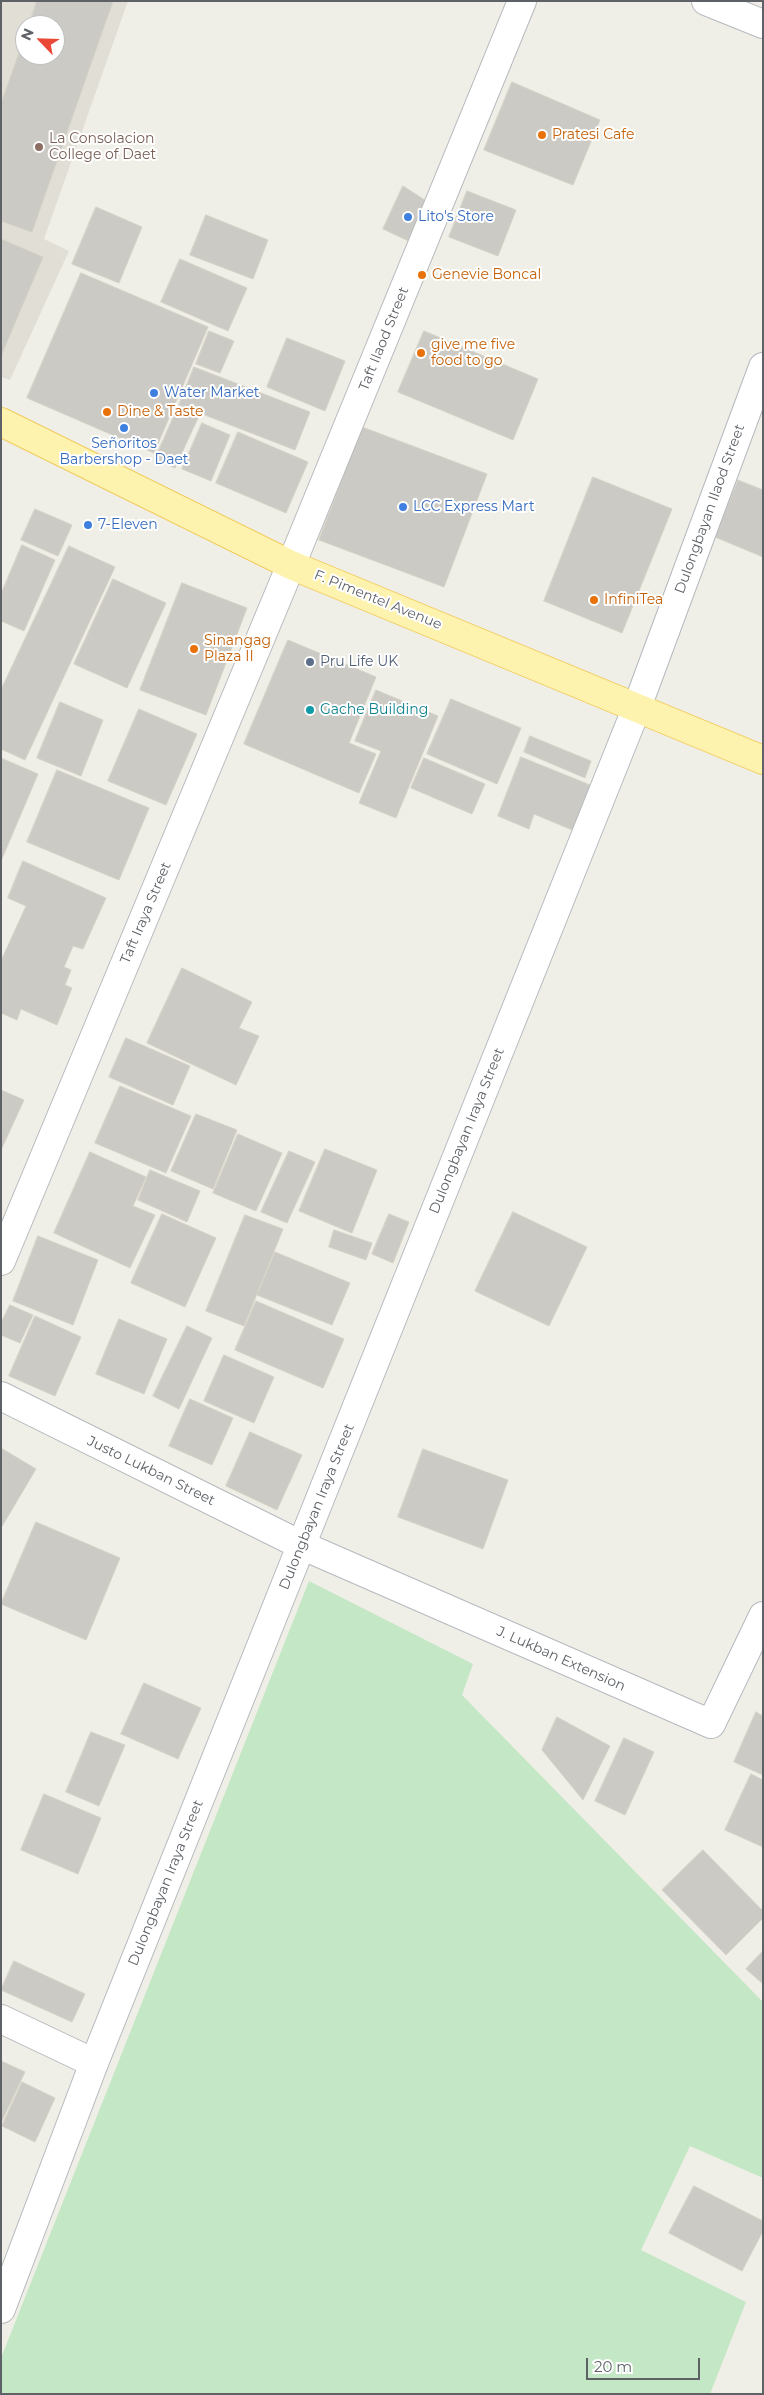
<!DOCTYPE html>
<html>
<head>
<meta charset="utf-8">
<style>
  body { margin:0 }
  #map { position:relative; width:764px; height:2395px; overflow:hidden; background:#f0efe7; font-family:Montserrat,sans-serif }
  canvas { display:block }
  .frame { position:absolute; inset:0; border:2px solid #5e6267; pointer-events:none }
  .north { position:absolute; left:15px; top:15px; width:50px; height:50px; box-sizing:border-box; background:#fff; border:1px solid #bfc0c2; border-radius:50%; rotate:294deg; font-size:14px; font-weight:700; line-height:20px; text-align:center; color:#5e6267 }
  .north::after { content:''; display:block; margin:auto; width:18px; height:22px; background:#e84835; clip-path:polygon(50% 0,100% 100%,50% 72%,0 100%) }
  .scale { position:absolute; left:586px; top:2358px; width:114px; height:22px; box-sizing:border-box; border:2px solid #5e6267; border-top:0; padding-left:6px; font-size:15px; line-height:18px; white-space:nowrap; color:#5e6267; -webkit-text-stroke:4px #fff; paint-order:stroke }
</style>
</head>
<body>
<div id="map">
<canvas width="764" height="2395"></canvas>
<div class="frame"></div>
<div class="north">N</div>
<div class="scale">20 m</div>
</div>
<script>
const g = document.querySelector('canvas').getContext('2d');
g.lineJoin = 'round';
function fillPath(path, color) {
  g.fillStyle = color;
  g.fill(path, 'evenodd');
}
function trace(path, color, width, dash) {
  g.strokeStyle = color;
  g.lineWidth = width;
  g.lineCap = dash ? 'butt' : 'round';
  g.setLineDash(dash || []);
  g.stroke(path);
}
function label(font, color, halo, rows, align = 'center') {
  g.font = font + ' Montserrat,sans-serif';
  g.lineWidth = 4;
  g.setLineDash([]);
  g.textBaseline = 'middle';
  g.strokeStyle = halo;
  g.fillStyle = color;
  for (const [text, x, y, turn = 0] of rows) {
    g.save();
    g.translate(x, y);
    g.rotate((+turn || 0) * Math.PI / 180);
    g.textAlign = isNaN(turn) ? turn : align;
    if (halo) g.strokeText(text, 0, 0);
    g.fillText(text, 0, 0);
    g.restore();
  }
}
fillPath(new Path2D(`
  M1,1H128L44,239L69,251L10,380L1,377ZM25,25H55V55H25Z`), '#e0ded5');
fillPath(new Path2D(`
  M309,1581L473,1664L462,1695L763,2002V2178L690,2146L641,2250L746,2302L710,2394H1V2358Z`), '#c4e7c5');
const building = new Path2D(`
  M37,1H113L32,232L1,221V104L25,36V55H55V25H29Z
  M512,82L600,120L573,185L484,150Z
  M403,186L431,204L415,244L383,229Z
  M467,191L516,210L498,256L449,237Z
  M96,207L142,227L119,283L72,264Z
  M206,215L268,240L253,279L190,255Z
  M1,239L43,257L1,356Z
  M180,259L247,288L228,331L161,302Z
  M81,273L208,327L154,453L27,398Z
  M209,331L234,341L220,373L196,364Z
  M424,331L538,379L513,440L398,392Z
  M287,338L345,361L325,411L267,387Z
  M194,367L310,412L295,450L179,405Z
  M177,409L198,418L175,468L155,459Z
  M202,423L230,435L211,481L182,469Z
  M362,427L487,474L444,587L319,540Z
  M238,432L308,462L286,513L216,483Z
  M593,477L672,509L622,633L544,601Z
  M738,480L763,490V557L715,537Z
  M35,509L72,525L58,556L21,540Z
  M22,545L55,560L24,631L1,621V594Z
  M69,546L115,567L25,760L1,749V690Z
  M113,579L166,603L127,688L74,664Z
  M182,583L247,608L206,715L140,690Z
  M288,640L376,677L349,743L376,754L359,793L244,744Z
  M376,690L438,716L396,818L359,803L381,751L355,741Z
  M451,699L521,728L497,784L427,754Z
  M60,702L103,720L81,776L37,758Z
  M139,709L197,734L166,805L108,781Z
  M530,736L591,761L585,778L524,752Z
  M521,757L595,787L577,832L534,814L529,829L498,816Z
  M1,758L38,774L1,861Z
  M424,758L485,784L472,814L411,788Z
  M57,770L149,808L119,880L27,842Z
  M23,861L106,898L83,949L73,946L64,967L71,970L65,985L72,988L57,1025L21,1009L17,1020L1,1013V961L26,906L8,898Z
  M182,968L252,1002L239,1028L259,1036L236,1085L147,1043Z
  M126,1038L190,1066L173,1105L109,1077Z
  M120,1086L191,1116L166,1173L95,1143Z
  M1,1090L24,1100L1,1150Z
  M196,1114L237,1130L213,1189L171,1171Z
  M238,1134L282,1153L256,1211L213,1193Z
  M325,1149L377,1170L352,1233L299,1211Z
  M289,1151L315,1162L287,1223L261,1212Z
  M90,1152L146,1177L133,1206L155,1215L130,1268L54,1233Z
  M150,1170L200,1191L187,1222L138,1200Z
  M513,1212L587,1247L549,1326L475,1291Z
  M162,1214L216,1238L185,1307L131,1283Z
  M389,1214L409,1222L393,1263L372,1254Z
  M245,1215L283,1229L244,1326L206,1311Z
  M334,1230L372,1243L366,1260L329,1247Z
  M38,1236L98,1260L73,1325L13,1301Z
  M275,1252L350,1283L332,1325L257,1295Z
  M256,1301L344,1339L323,1388L235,1350Z
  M10,1305L33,1315L20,1343L1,1335V1323Z
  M35,1316L81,1337L55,1396L9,1376Z
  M119,1319L167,1339L144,1394L96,1374Z
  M187,1326L212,1338L179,1409L153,1396Z
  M224,1355L274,1377L254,1423L204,1401Z
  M190,1399L233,1418L212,1465L169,1446Z
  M250,1432L302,1455L277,1510L226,1486Z
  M1,1448L36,1469L1,1528Z
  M423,1449L508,1480L483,1549L398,1517Z
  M36,1522L120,1558L86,1640L1,1604Z
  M144,1683L201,1708L178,1759L121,1734Z
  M756,1712L763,1716V1775L734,1762Z
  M557,1717L610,1746L583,1800L542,1750Z
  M91,1732L125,1745L99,1806L66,1792Z
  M624,1738L654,1752L625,1815L595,1801Z
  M751,1774L763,1780V1847L725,1830Z
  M44,1794L101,1818L78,1874L21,1850Z
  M703,1850L763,1911V1918L726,1955L662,1890Z
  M763,1951V1984L746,1969Z
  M14,1961L85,1994L72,2022L1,1990Z
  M1,2061L25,2072L1,2123Z
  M22,2082L55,2098L35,2142L2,2126Z
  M694,2186L763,2221V2231L742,2271L669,2233Z`);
fillPath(building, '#cccac4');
trace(building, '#d5d1c5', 1);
const street = new Path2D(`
  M706,1L763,24
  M1,1261L291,565L522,1
  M1,2019L94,2063`);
const secondary = new Path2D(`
  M1,1396L301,1545L711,1724L763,1616
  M1,2309L94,2063L637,707L763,367`);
const primary = new Path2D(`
  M1,422L291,565L763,760`);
trace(street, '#b7b9bd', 30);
trace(secondary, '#b5b9be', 30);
trace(primary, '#f1cc60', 30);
trace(street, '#fff', 28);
trace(secondary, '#fff', 28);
trace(primary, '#fef3ae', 28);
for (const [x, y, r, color] of [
  [542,135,5,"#e8710a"],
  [39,147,5,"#8d6e63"],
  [408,217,5,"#3f7fe0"],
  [422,275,5,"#e8710a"],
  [421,353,5,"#e8710a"],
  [154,393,5,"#3f7fe0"],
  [107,412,5,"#e8710a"],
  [124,428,5,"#3f7fe0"],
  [403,507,5,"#3f7fe0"],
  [88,525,5,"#3f7fe0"],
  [594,600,5,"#e8710a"],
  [194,649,5,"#e8710a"],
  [310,662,5,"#5c6f8a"],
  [310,710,5,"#0f9aa8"]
]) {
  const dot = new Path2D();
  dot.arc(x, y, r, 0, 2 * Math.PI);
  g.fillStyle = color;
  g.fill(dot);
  trace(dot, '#fff', 2);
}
label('14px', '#c56008', '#fff', [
  ["Pratesi Cafe",552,135],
  ["Genevie Boncal",432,275],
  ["give me five",431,345],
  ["food to go",431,361],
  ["Dine & Taste",117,412],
  ["InfiniTea",604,600],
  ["Sinangag",204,641],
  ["Plaza II",204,657]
], 'left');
label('14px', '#785e54', '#fff', [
  ["La Consolacion",49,139],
  ["College of Daet",49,155]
], 'left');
label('14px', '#366cbe', '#fff', [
  ["Lito's Store",418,217],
  ["Water Market",164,393],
  ["Señoritos",124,444,"center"],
  ["Barbershop - Daet",124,460,"center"],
  ["LCC Express Mart",413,507],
  ["7-Eleven",98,525]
], 'left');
label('14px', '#5e6267', '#fff', [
  ["Taft Ilaod Street",384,339,-68],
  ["Dulongbayan Ilaod Street",710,509,-70],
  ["F. Pimentel Avenue",378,600,22],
  ["Taft Iraya Street",146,913,-67],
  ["Dulongbayan Iraya Street",467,1131,-68],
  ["Justo Lukban Street",151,1471,26],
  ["Dulongbayan Iraya Street",317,1507,-68],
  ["J. Lukban Extension",561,1659,24],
  ["Dulongbayan Iraya Street",166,1883,-68]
]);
label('14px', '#4e5e75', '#fff', [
  ["Pru Life UK",320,662]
], 'left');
label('14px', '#0d838f', '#fff', [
  ["Gache Building",320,710]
], 'left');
</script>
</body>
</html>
